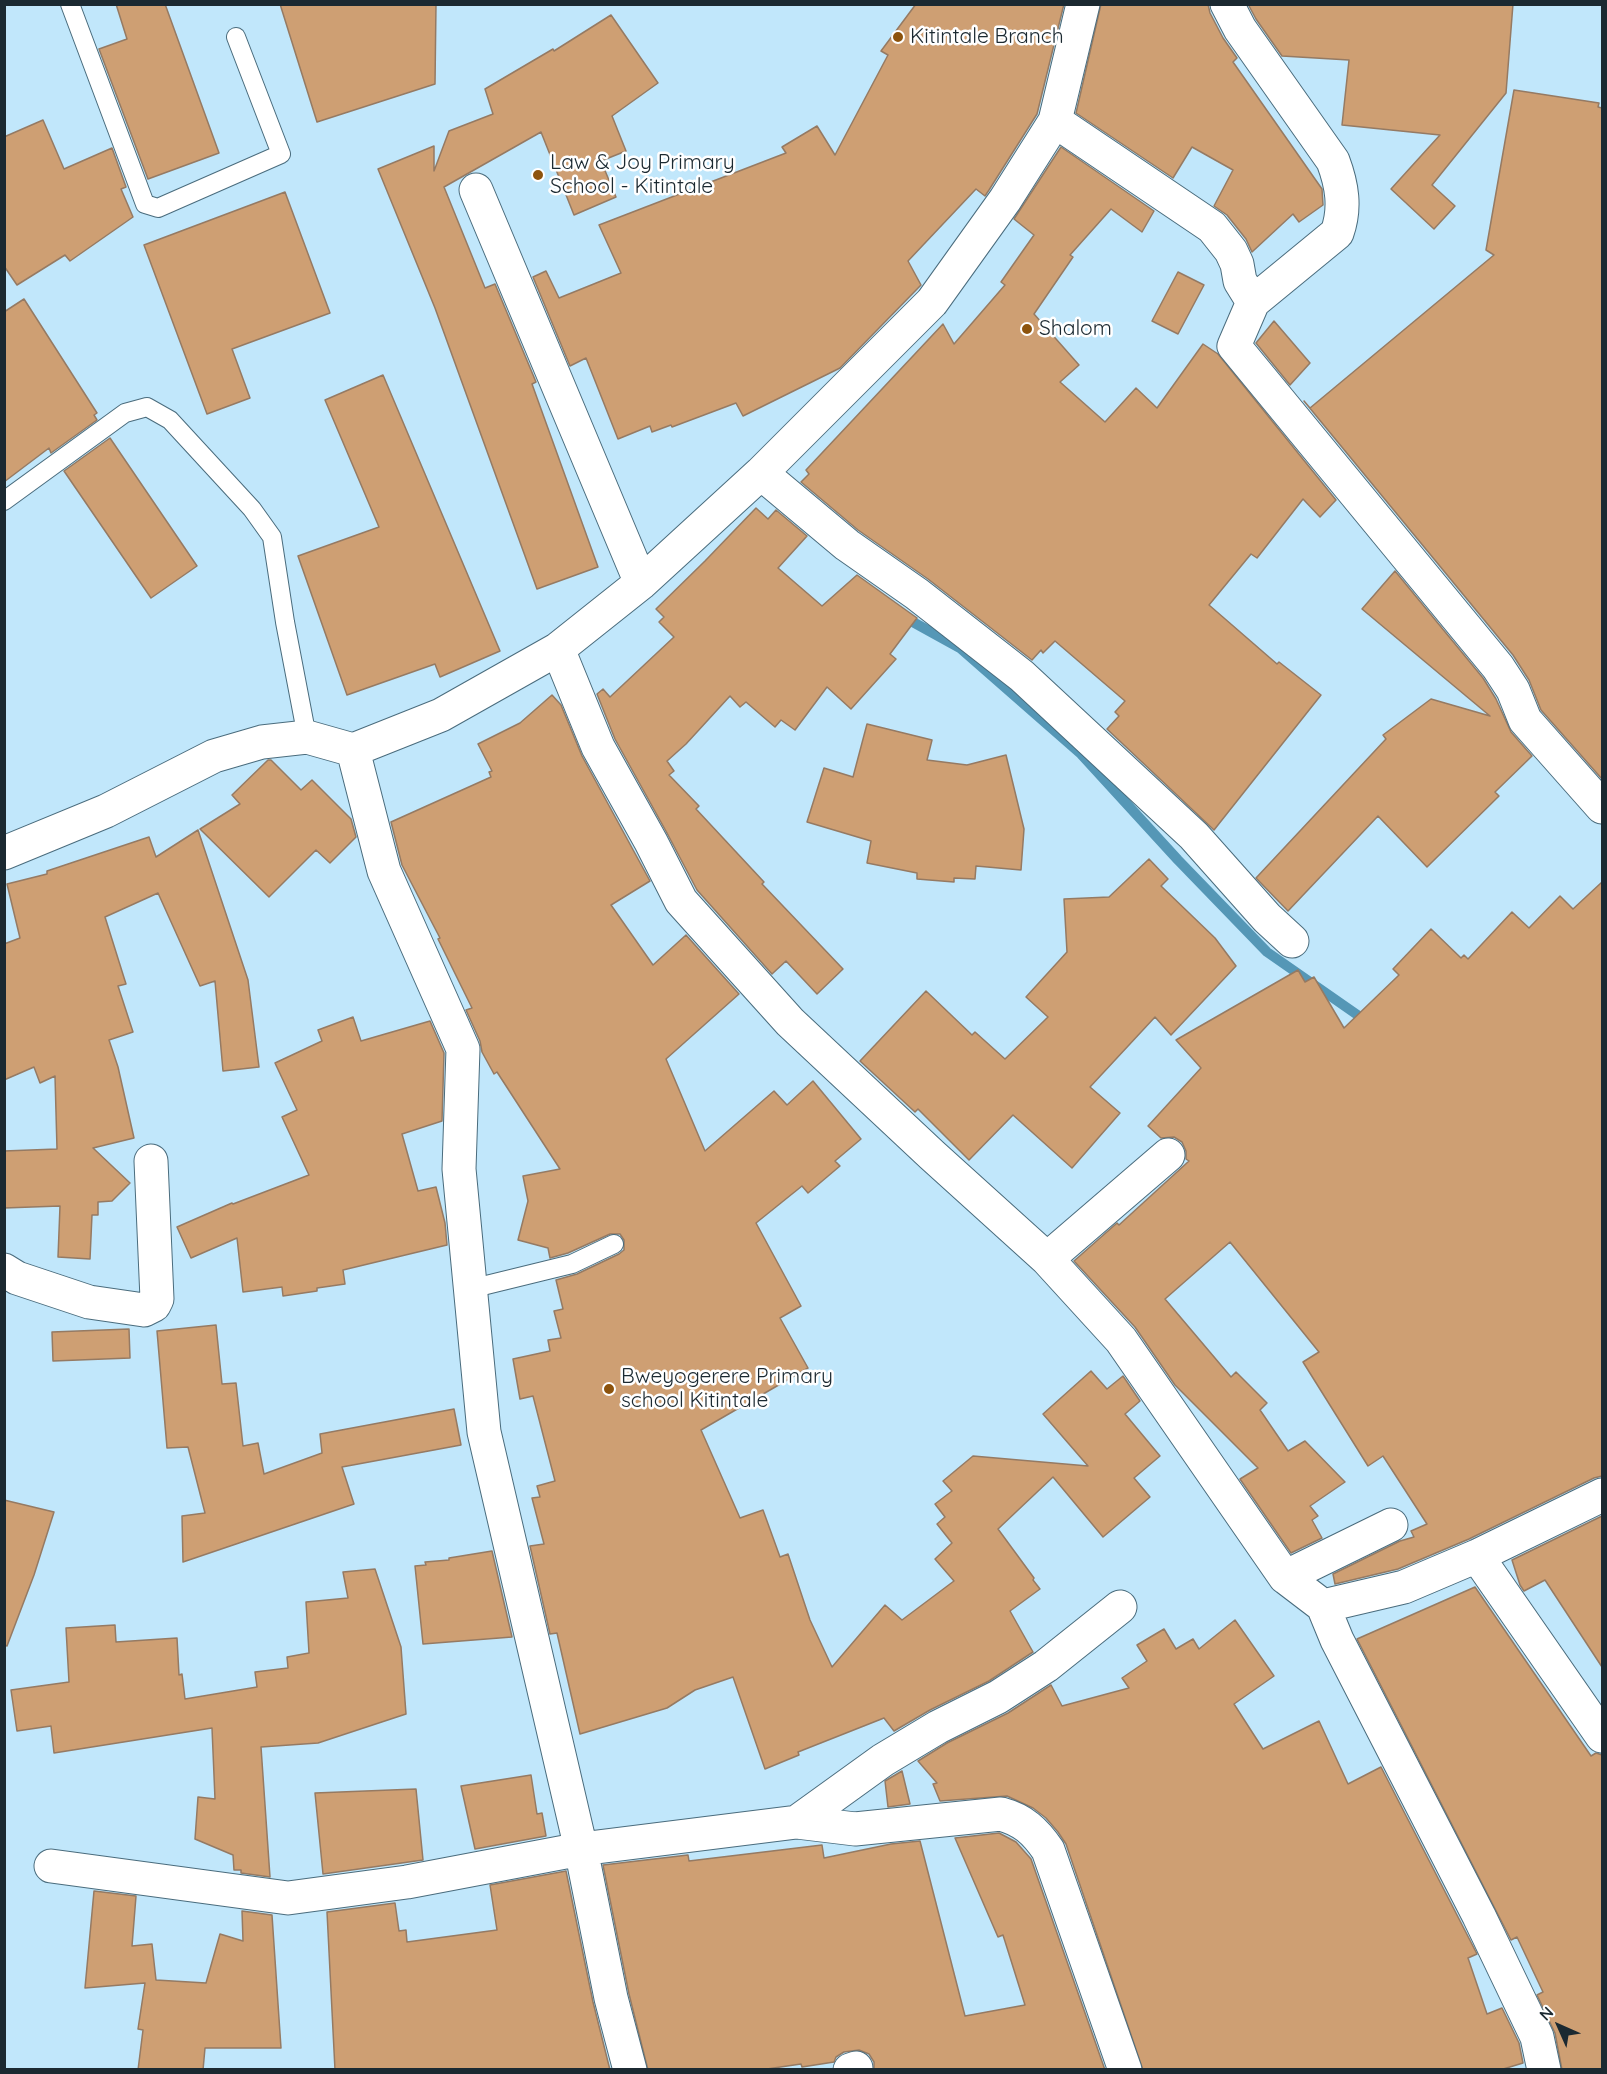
<!DOCTYPE html>
<html>
<head>
<meta charset="utf-8">
<style>
  body { margin:0 }
  #map { position:relative; width:1607px; height:2074px; overflow:hidden; background:#c1e7fb; font-family:Quicksand,sans-serif }
  canvas { display:block }
  .frame { position:absolute; inset:0; border:6px solid #1b2931; pointer-events:none }
  .north { position:absolute; left:1529px; top:1996px; width:60px; height:60px; -webkit-text-stroke:4px #fff; paint-order:stroke; rotate:315deg; font-size:16px; font-weight:700; line-height:24px; text-align:center; color:#1b2931 }
  .north::after { content:''; display:block; margin:auto; width:21px; height:27px; background:#1b2931; clip-path:polygon(50% 0,100% 100%,50% 72%,0 100%) }
</style>
</head>
<body>
<div id="map">
<canvas width="1607" height="2074"></canvas>
<div class="frame"></div>
<div class="north">N</div>
</div>
<script>
const g = document.querySelector('canvas').getContext('2d');
g.lineJoin = 'round';
function trace(path, color, width, dash) {
  g.strokeStyle = color;
  g.lineWidth = width;
  g.lineCap = dash ? 'butt' : 'round';
  g.setLineDash(dash || []);
  g.stroke(path);
}
function fillPath(path, color) {
  g.fillStyle = color;
  g.fill(path, 'evenodd');
}
function label(font, color, halo, rows, align = 'center') {
  g.font = font + ' Quicksand,sans-serif';
  g.lineWidth = 5;
  g.setLineDash([]);
  g.textBaseline = 'middle';
  g.strokeStyle = halo;
  g.fillStyle = color;
  for (const [text, x, y, turn = 0] of rows) {
    g.save();
    g.translate(x, y);
    g.rotate((+turn || 0) * Math.PI / 180);
    g.textAlign = isNaN(turn) ? turn : align;
    if (halo) g.strokeText(text, 0, 0);
    g.fillText(text, 0, 0);
    g.restore();
  }
}
trace(new Path2D(`
  M902,616L960,648L1081,754L1178,860L1267,952L1369,1023`), '#5597b6', 10);
const building = new Path2D(`
  M116,4H165L219,153L148,179L99,49L127,39Z
  M280,4H436L435,84L317,122Z
  M916,4H1064L1037,114L989,190L985,196L976,189L908,261L921,285L840,368L743,416L736,403L672,427L671,425L652,432L650,426L618,439L586,358L570,366L533,277L546,271L559,298L621,273L599,225L786,153L782,147L817,126L835,155L888,55L881,51Z
  M1101,4H1208L1210,13L1223,38L1237,58L1233,62L1322,189L1323,205L1299,222L1293,214L1252,252L1246,239L1227,215L1214,206L1233,170L1192,147L1173,178L1076,113Z
  M1248,4H1513L1506,93L1432,185L1455,206L1434,229L1391,189L1440,135L1342,125L1349,60L1282,56L1256,19Z
  M611,15L658,83L612,116L626,151L601,161L616,197L574,215L541,132L444,187L485,288L495,284L536,382L532,384L598,567L537,589L435,308L378,169L434,146V171L449,131L493,114L485,89L553,49L554,51Z
  M1514,90L1599,103L1598,107L1602,108V779L1541,710L1529,680L1513,655L1304,401L1310,408L1494,255L1486,250Z
  M43,120L64,169L112,148L126,187L121,189L133,217L70,261L65,255L17,285L4,266V137Z
  M1061,147L1154,211L1142,232L1111,209L1070,255L1073,257L1034,314L1079,365L1060,382L1105,422L1136,388L1157,408L1203,344L1218,354L1336,500L1320,517L1303,499L1257,558L1251,554L1209,605L1277,664L1279,662L1321,695L1214,830L1107,729L1119,716L1115,712L1125,701L1055,641L1043,653L1041,650L1032,660L928,579L858,530L801,482L809,474L806,470L943,324L954,344L1005,285L1001,282L1034,235L1014,219Z
  M285,192L330,313L232,349L250,398L207,414L144,245Z
  M1178,272L1204,285L1178,334L1152,321Z
  M24,299L97,413L94,415L97,420L51,453L49,448L4,482V312Z
  M1274,321L1310,363L1290,385L1256,343Z
  M383,375L500,651L440,677L435,664L347,695L298,556L379,527L325,400Z
  M110,438L197,566L151,598L64,471Z
  M756,508L768,519L776,510L807,536L778,568L822,606L857,575L917,618L890,654L896,659L851,709L827,687L795,730L781,720L775,727L746,702L740,707L730,696L686,744L667,761L674,771L669,775L699,806L696,809L764,882L762,884L843,969L817,994L786,961L772,974L697,890L667,833L615,739L597,694L603,689L610,697L674,637L659,622L664,617L656,609L705,561Z
  M1395,571L1483,678L1496,699L1511,732L1532,756L1495,792L1499,796L1427,867L1378,816L1288,911L1256,878L1386,739L1383,735L1431,699L1490,716L1362,609Z
  M552,695L561,705L582,756L650,881L611,905L653,965L686,935L739,994L666,1059L705,1151L774,1091L787,1105L813,1081L861,1139L835,1161L840,1166L808,1193L802,1186L756,1223L801,1306L780,1318L808,1368L701,1430L740,1518L763,1510L780,1557L788,1554L810,1620L832,1667L885,1605L902,1620L954,1581L935,1559L952,1543L937,1524L945,1517L935,1504L952,1491L943,1481L973,1456L1088,1466L1043,1414L1091,1371L1107,1389L1123,1376L1140,1401L1125,1414L1160,1456L1134,1478L1150,1497L1103,1537L1053,1477L998,1529L1034,1578L1033,1580L1040,1589L1010,1611L1033,1652L989,1681L930,1710L894,1731L884,1718L798,1752L799,1755L765,1769L733,1677L695,1690L667,1708L580,1734L557,1633L550,1634L530,1546L544,1544L532,1498L540,1497L537,1486L555,1481L533,1396L520,1399L513,1359L550,1351L548,1340L561,1338L554,1311L563,1309L556,1280L577,1274L619,1254L624,1250V1240L620,1234H610L568,1253L550,1258L548,1248L518,1240L528,1201L523,1176L560,1169L497,1072L494,1074L482,1052L480,1041L466,1010L472,1008L438,939L440,938L402,865L391,822L491,777L489,772L492,771L478,744L520,723Z
  M867,724L932,740L927,760L967,765L1006,755L1024,829L1021,870L976,866L975,879L954,878V882L917,879V873L867,863L871,841L807,822L824,768L853,777Z
  M268,760H271L301,790L312,780L351,819L356,837L330,863L316,850L269,897L200,829L240,804L232,795Z
  M198,830L248,980L259,1067L223,1071L215,981L200,986L158,893L105,917L126,984L118,986L133,1032L109,1040L118,1067L134,1138L93,1148L130,1183L112,1201L98,1202V1215H92L90,1259L58,1257L60,1206L4,1208V1151L57,1149L55,1076L40,1083L34,1067L4,1080V944L20,938L7,884L47,874V871L149,837L156,857Z
  M1149,859L1168,879L1161,886L1215,938L1236,966L1171,1035L1155,1017L1090,1087L1120,1113L1072,1168L1013,1115L969,1160L918,1109L915,1112L860,1061L926,991L972,1035L975,1032L1005,1059L1048,1017L1026,997L1067,952L1064,899L1109,897Z
  M1602,882V1476L1594,1478L1469,1539L1398,1569L1335,1584L1333,1574L1400,1541L1414,1537L1411,1531L1427,1524L1383,1456L1368,1466L1303,1362L1319,1352L1230,1242L1165,1299L1231,1377L1236,1372L1267,1403L1260,1410L1288,1451L1305,1441L1345,1482L1310,1506L1318,1516L1312,1520L1322,1538L1291,1553L1240,1479L1258,1468L1175,1385L1135,1327L1074,1261L1117,1223L1119,1225L1189,1161L1186,1159V1151L1182,1142L1174,1137L1161,1138L1148,1126L1201,1068L1176,1040L1298,970L1305,982L1314,977L1344,1028L1399,975L1393,969L1431,929L1461,958L1464,955L1468,959L1512,912L1529,928L1560,896L1573,909Z
  M353,1017L361,1041L430,1021L444,1053L442,1121L402,1134L418,1191L436,1187L445,1223L447,1245L343,1270L345,1284L317,1288V1291L283,1296L282,1287L243,1292L237,1238L191,1258L177,1227L232,1203L233,1204L309,1175L282,1117L297,1110L275,1063L322,1041L318,1030Z
  M216,1325L222,1384L236,1383L243,1446L258,1443L264,1474L322,1453L320,1434L454,1409L461,1445L342,1467L354,1504L183,1562L182,1516L205,1513L188,1447L167,1448L157,1331Z
  M129,1329L130,1358L53,1361L52,1332Z
  M4,1500L54,1512L34,1575L7,1646L4,1645Z
  M1602,1516V1667L1545,1580L1524,1591L1520,1585L1512,1560Z
  M492,1551L512,1637L423,1644L415,1566L426,1565L425,1562L449,1560V1558Z
  M375,1569L401,1647L406,1714L318,1743L261,1747L270,1877L241,1873V1870H234L233,1855L195,1839L198,1797L215,1799L212,1728L54,1753L51,1726L17,1731L11,1690L69,1682L66,1628L115,1625L116,1642L177,1638L179,1675L182,1674L185,1699L257,1687L255,1672L288,1668L287,1657L309,1653L306,1602L348,1598L343,1572Z
  M1475,1587L1591,1756L1596,1753L1602,1755V2070H1562L1555,2033L1537,1995L1543,1992L1517,1937L1511,1940L1357,1639Z
  M1235,1620L1274,1676L1234,1704L1263,1749L1319,1721L1348,1784L1381,1767L1477,1954L1468,1958L1487,2014L1502,2008L1519,2043L1523,2063L1500,2070H1143L1066,1844L1058,1832L1046,1818L1033,1808L1007,1796L940,1801L933,1784L937,1783L918,1761L947,1743L1008,1713L1051,1685L1062,1706L1129,1688L1122,1678L1147,1661L1137,1645L1164,1629L1176,1649L1193,1639L1199,1649Z
  M902,1771L910,1804L888,1807L885,1781Z
  M531,1775L537,1814L542,1813L546,1836L475,1849L461,1786Z
  M416,1789L423,1860L323,1874L315,1793Z
  M999,1833L1016,1842L1031,1859L1105,2070H874V2062L869,2054L859,2050L844,2052L836,2057L834,2062L802,2067L801,2064L760,2070H648L629,1994L603,1865L688,1855L689,1861L822,1845L824,1858L891,1844L920,1841L965,2016L1025,2005L1003,1935L998,1937L955,1838Z
  M566,1871L593,2002L610,2070H335L327,1912L395,1903L399,1931L406,1930L407,1942L497,1930L490,1885Z
  M94,1891L136,1896L132,1946L152,1944L156,1980L206,1983L220,1934L243,1941L242,1911L272,1915L281,2048H205L203,2070H138L143,2030L138,2029L145,1983L85,1988Z`);
fillPath(building, '#ce9f73');
trace(building, '#957a63', 1.5);
const lane = new Path2D(`
  M70,4L145,204L158,208L281,154L236,37
  M4,501L125,413L147,407L170,420L252,509L272,537L285,622L307,737
  M470,1289L572,1264L614,1244`);
const street = new Path2D(`
  M1227,4L1240,29L1333,161C1342,185 1346,208 1337,233L1253,302L1234,346L1498,667L1513,690L1525,720L1602,807
  M1055,121L1212,227L1231,251L1237,264L1240,281L1253,302
  M476,190L641,583
  M761,473L847,545L917,594L1022,676L1194,836L1267,918L1292,941
  M558,649L598,747L651,842L681,901L790,1022L932,1155L1047,1259L1121,1340L1285,1577L1323,1606L1337,1640L1479,1916L1537,2037L1544,2070
  M353,750L384,871L463,1049L459,1169L484,1432L581,1849L611,1998L630,2070
  M4,853L106,811L214,756L262,742L307,737L353,750L441,715L558,649L641,583L761,473L932,302L1005,200L1055,121L1083,4
  M1047,1259L1168,1155
  M4,1270L17,1278L89,1302L144,1310L154,1305L157,1299L151,1161
  M1477,1556L1602,1736
  M1285,1577L1391,1525
  M1323,1606L1404,1587L1477,1556L1602,1495
  M797,1822L883,1760L938,1727L998,1697L1046,1666L1120,1607
  M51,1866L288,1898L407,1882L581,1849L797,1822L855,1829L1001,1814C1023,1820 1035,1831 1048,1850L1125,2070
  M850,2070L856,2068`);
trace(lane, '#4a6c7d', 20);
trace(street, '#4a6c7d', 35);
trace(lane, '#fff', 18);
trace(street, '#fff', 33);
for (const [x, y, r, color] of [
  [898,37,6,"#8d530d"],
  [538,175,6,"#8d530d"],
  [1027,329,6,"#8d530d"],
  [609,1389,6,"#8d530d"]
]) {
  const dot = new Path2D();
  dot.arc(x, y, r, 0, 2 * Math.PI);
  g.fillStyle = color;
  g.fill(dot);
  trace(dot, '#fff', 2);
}
label('21px', '#1b2931', '#fff', [
  ["Kitintale Branch",910,37],
  ["Law & Joy Primary",550,163],
  ["School - Kitintale",550,187],
  ["Shalom",1039,329],
  ["Bweyogerere Primary",621,1377],
  ["school Kitintale",621,1401]
], 'left');
</script>
</body>
</html>
